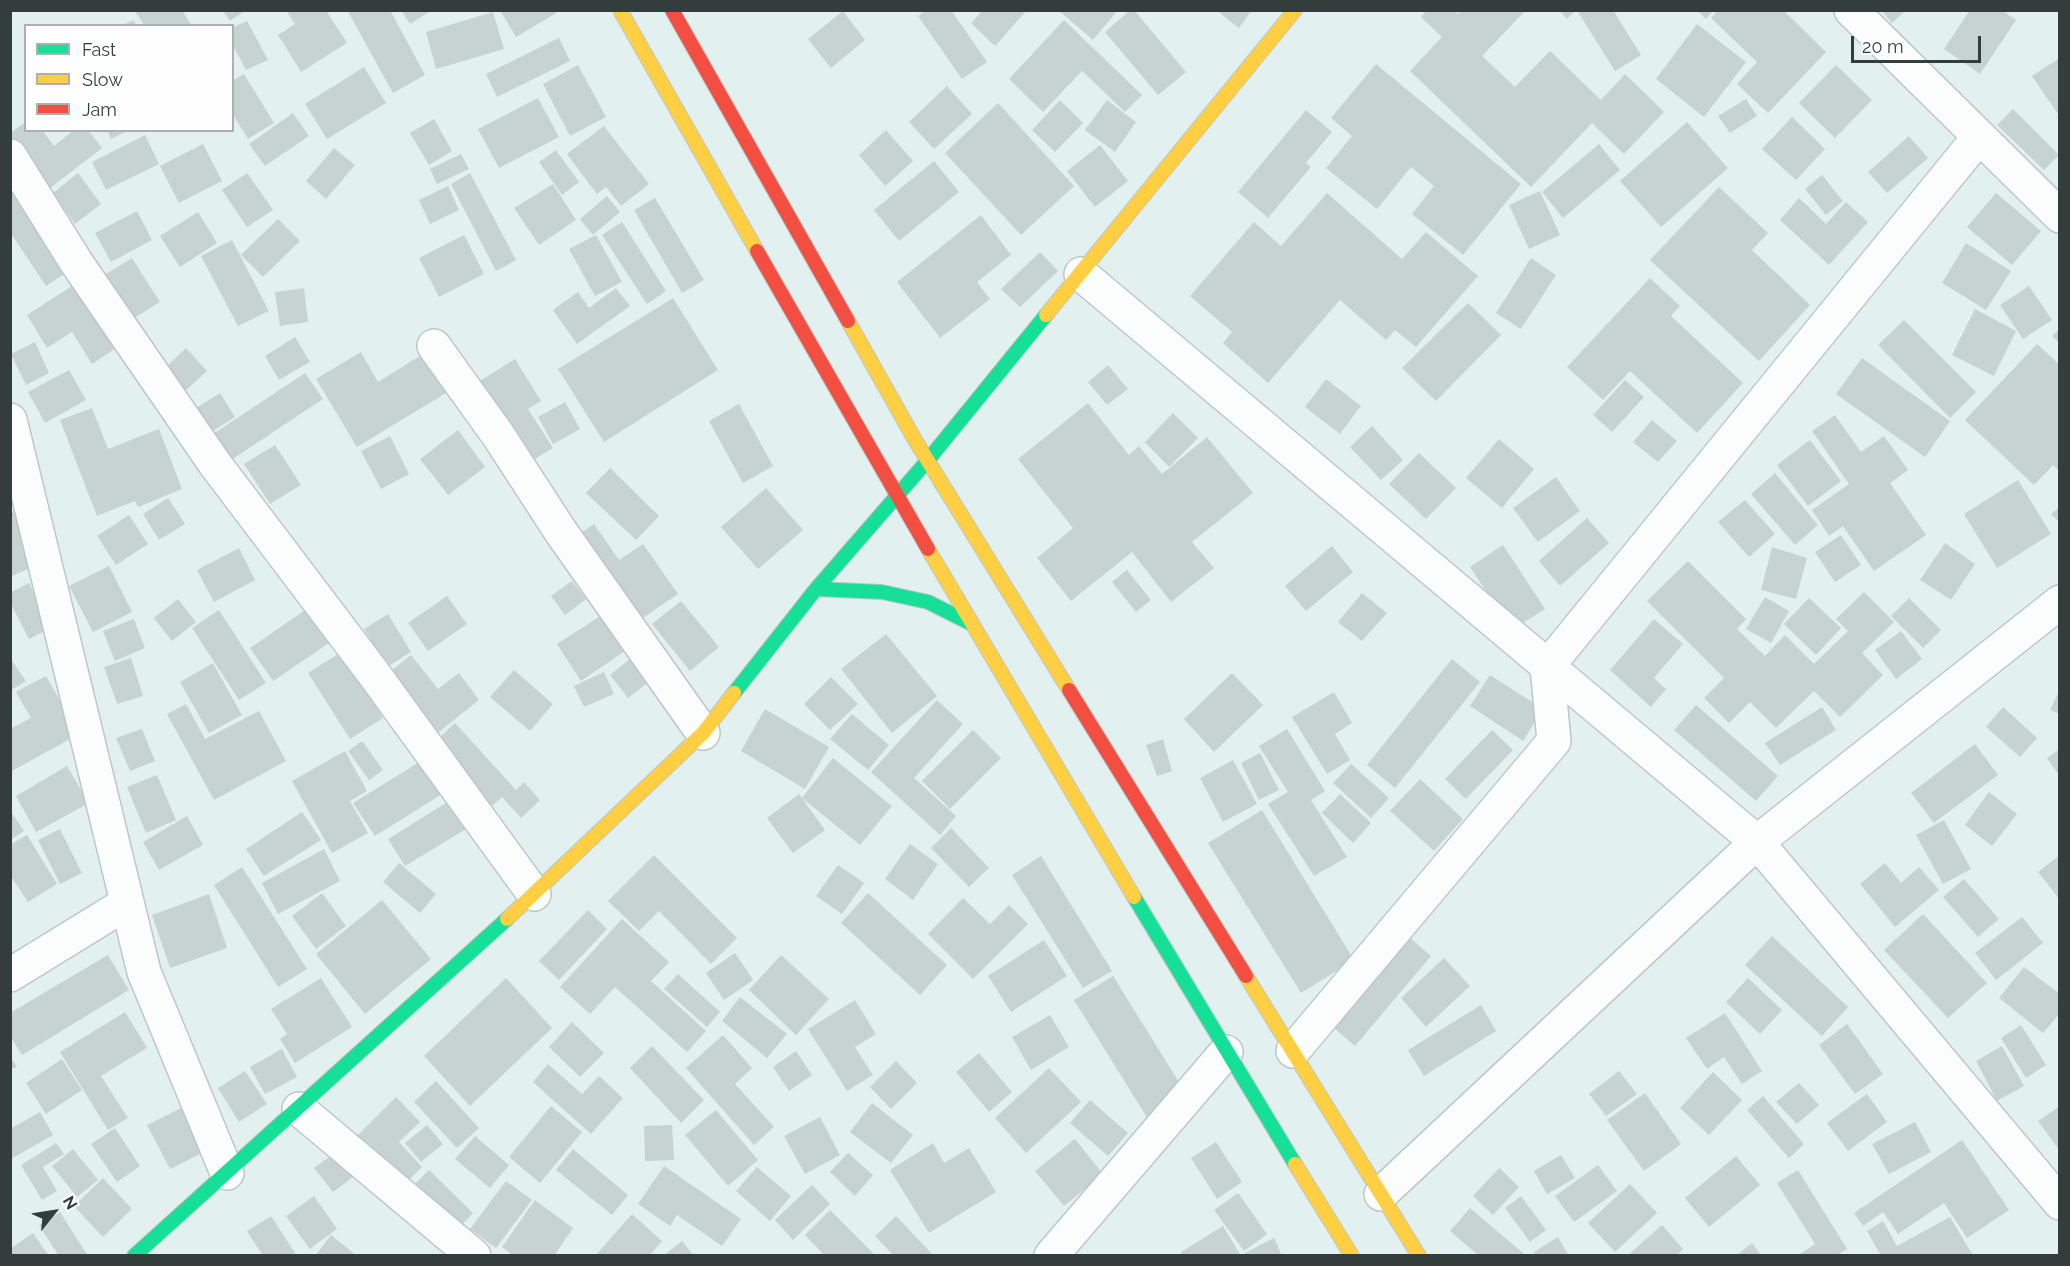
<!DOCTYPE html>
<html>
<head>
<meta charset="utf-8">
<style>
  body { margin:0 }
  #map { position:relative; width:2070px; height:1266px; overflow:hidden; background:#e2f1ef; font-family:Raleway,sans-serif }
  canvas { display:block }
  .frame { position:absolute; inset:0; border:12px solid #323d3c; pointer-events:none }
  .legend { position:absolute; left:24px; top:24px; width:210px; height:108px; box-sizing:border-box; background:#fefefe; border:2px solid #acb1b0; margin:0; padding:8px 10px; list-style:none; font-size:18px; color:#323d3c }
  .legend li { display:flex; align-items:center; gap:12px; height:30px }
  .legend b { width:30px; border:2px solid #acb1b0 }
  .north { position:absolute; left:24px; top:1182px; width:60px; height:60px; -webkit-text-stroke:4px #fefefe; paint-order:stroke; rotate:60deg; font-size:16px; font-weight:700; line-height:24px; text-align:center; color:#323d3c }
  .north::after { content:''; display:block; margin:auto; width:21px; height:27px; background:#323d3c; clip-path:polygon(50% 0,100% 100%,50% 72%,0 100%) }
  .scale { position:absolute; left:1851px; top:36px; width:130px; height:27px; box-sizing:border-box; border:3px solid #323d3c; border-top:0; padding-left:8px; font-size:18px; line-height:21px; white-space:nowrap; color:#323d3c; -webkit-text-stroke:4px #fefefe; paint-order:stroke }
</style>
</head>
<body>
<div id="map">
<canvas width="2070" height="1266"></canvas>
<div class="frame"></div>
<ul class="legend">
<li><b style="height:8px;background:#16e098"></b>Fast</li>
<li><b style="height:8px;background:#ffcf43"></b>Slow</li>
<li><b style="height:8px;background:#f24e42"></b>Jam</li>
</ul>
<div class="north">N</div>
<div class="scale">20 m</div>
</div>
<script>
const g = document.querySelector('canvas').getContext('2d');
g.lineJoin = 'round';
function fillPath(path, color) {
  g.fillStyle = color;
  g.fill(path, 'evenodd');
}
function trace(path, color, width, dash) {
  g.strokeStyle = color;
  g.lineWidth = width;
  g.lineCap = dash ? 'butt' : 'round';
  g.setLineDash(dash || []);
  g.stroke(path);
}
fillPath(new Path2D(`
  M134,10H182L192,26H145Z
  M222,10H246L230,21Z
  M286,10H326L347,43L301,72L278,35L295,24Z
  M347,10H390L425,75L393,93Z
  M401,10H432L410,24Z
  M500,10H554L556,13L516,37Z
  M926,10H951L987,62L962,79L918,16Z
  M983,10H1027L995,46L971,23Z
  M1058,10H1118L1093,40Z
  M1130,10H1134L1186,72L1158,95L1105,32Z
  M1216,10H1252L1239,28Z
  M1427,10H1454L1458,14L1461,10H1526L1482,56L1515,87L1550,51L1601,100L1625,74L1664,112L1624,154L1592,123L1531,187L1410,71L1442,37L1421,17Z
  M1559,10H1576L1567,19Z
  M1581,10H1613L1641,55L1615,71L1578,12Z
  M1697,10H1714L1706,19Z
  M1718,10H1783L1826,52L1768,113L1737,84L1757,62L1711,18Z
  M1881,10H1906L1892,23Z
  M1970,10H2002L2016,20L1980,74L1944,49Z
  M843,11L865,40L831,68L808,39Z
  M493,12L504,49L436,69L426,32Z
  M134,20L136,26H122V25Z
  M1064,20L1142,95L1125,112L1082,71L1043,112L1009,79Z
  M247,21L268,60L246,70L232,44V28Z
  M1697,24L1746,62L1704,117L1656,79Z
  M559,38L570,61L497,97L486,74Z
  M2058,59L2060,61V117L2032,76Z
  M1376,64L1521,184L1463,255L1412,214L1434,186L1411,167L1377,209L1326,168L1352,136L1331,118Z
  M578,65L606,117L570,136L543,84Z
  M1836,65L1872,100L1835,138L1799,103Z
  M364,67L386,103L327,139L305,104Z
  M244,74L274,123L248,139L232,113V81Z
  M947,86L972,114L934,149L909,122Z
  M538,98L559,137L499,168L478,129Z
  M1746,99L1757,116L1730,133L1718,116Z
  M1060,100L1083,123L1055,152L1032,130Z
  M1107,100L1136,122L1115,152L1085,130Z
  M998,103L1074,186L1021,235L945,153Z
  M2013,109L2059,155L2044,170L1997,125Z
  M1306,110L1332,132L1306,163L1311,167L1268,218L1238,192Z
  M293,113L309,136L265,166L249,144Z
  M1792,117L1825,149L1796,180L1762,149Z
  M434,119L452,151L429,165L410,133Z
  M26,122V130H42L54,146L74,130H88L102,148L49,189L10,140V133Z
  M1687,122L1728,168L1661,227L1620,181Z
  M604,126L649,184L621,206L606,187L597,194L567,154Z
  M107,130H129L111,139Z
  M886,130L913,161L885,186L859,155Z
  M145,135L159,164L106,190L92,162Z
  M1909,136L1928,158L1887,193L1868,172Z
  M203,144L222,181L179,203L160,166Z
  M1599,144L1620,170L1563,218L1542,192Z
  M1100,145L1128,181L1095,207L1067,171Z
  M334,148L355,165L326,199L306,181Z
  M556,150L579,182L562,195L539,162Z
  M461,154L469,169L437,184L430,169Z
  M934,161L959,192L899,241L874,210Z
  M78,173L101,204L75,224L53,193Z
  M247,173L273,210L247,227L222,190Z
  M470,173L516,260L496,271L451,184Z
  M1822,175L1843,201L1826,215L1805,189Z
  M553,184L576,220L539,245L514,208Z
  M10,186L67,272L46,286L10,232Z
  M448,186L459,210L430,224L419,200Z
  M1719,187L1768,233L1752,250L1810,305L1759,361L1650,260Z
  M1540,191L1560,235L1529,249L1509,205Z
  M1327,193L1402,259L1426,232L1478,276L1416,347L1395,330L1386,340L1340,300L1268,383L1223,343L1232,332L1190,296L1254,222L1281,246Z
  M1996,193L2041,231L2012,265L1967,227Z
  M607,196L620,212L593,235L580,219Z
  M655,198L704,280L682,293L634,210Z
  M1799,198L1826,224L1846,202L1868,222L1829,265L1780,220Z
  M137,211L152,240L111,262L95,233Z
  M198,212L217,243L180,267L160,236Z
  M981,215L1011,255L977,282L990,299L940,338L897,282Z
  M278,219L300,241L263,277L241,255Z
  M622,222L666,291L647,304L602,235Z
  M464,235L484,274L439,297L419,258Z
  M596,235L622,282L595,296L569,249Z
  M232,240L269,311L238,326L201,256Z
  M1966,243L2011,271L1986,310L1942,283Z
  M1040,252L1058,271L1020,307L1001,289Z
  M132,258L160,302L129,321L101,277Z
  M1531,258L1556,275L1521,329L1496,313Z
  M1650,278L1680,306L1671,316L1743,383L1697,433L1630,371L1603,400L1567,367Z
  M78,282L119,346L92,364L72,332L47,348L27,315Z
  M2029,286L2052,320L2023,339L2000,305Z
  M304,288L308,322L280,326L275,292Z
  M616,288L630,306L577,344L553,310L578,292L589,308Z
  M673,298L718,370L604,442L558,369Z
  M1468,303L1501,335L1436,401L1402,368Z
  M1975,309L2016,331L1994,376L1952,355Z
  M1904,320L1976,392L1950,418L1878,345Z
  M2060,328V344L2052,336Z
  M295,337L310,362L279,380L265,356Z
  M35,342L49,373L26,385L11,354Z
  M2037,344L2060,365V472L2053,465L2034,485L1965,420Z
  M186,348L207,371L185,391L165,368Z
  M428,351L451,390L357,447L316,379L361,352L378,382Z
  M1862,358L1950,421L1925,457L1836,394Z
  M515,359L541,401L528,409L553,448L525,465L475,384Z
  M1108,365L1128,389L1107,405L1088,382Z
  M69,370L86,400L45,423L28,392Z
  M305,373L323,399L231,460L213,434Z
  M1326,379L1361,406L1340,434L1305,407Z
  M1625,380L1644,397L1612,432L1593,415Z
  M220,393L235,417L208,434L193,410Z
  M565,402L580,429L553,444L538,417Z
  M1088,403L1129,455L1139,446L1162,474L1207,437L1253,493L1192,542L1214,568L1171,602L1132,552L1071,601L1037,558L1073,528L1018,459Z
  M739,404L773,466L743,483L709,421Z
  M92,408L108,449L159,429L182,489L138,507L135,501L97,516L60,420Z
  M1173,413L1198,438L1169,467L1145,442Z
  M1835,415L1861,452L1884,436L1908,470L1890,483L1926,535L1874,571L1843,526L1829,536L1812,510L1849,484L1812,431Z
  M1652,420L1677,441L1658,462L1633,442Z
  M1372,426L1403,460L1381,480L1350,447Z
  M458,430L485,467L448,495L420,459Z
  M390,436L409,474L381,489L361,451Z
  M1499,439L1534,469L1502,508L1466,478Z
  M1810,440L1841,481L1808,506L1777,465Z
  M275,445L301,485L270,504L244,464Z
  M1419,453L1456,488L1426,519L1389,484Z
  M610,468L659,516L636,540L586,493Z
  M1775,473L1818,525L1795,545L1751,494Z
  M1556,477L1580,511L1538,542L1513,508Z
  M2018,480L2051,534L1997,568L1964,514Z
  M766,488L803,530L758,569L721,527Z
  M168,498L185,524L159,540L143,514Z
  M1745,500L1775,534L1749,557L1718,522Z
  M2060,507V523L2051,514Z
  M14,511L39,564L10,577V513Z
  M129,515L148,544L116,565L97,536Z
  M1587,518L1609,543L1560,586L1539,561Z
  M594,524L619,560L643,544L678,594L634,624L575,537Z
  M1841,535L1861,565L1835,582L1815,552Z
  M1945,543L1975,564L1951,600L1920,580Z
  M1503,545L1545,609L1512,630L1470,567Z
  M1332,546L1353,572L1306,611L1285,586Z
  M1772,547L1807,558L1796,599L1761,590Z
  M239,548L255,580L214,602L197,570Z
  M1688,561L1746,619L1737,629L1765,656L1785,635L1814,664L1848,631L1836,619L1864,592L1894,622L1862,653L1883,675L1840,717L1814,691L1776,728L1750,702L1729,723L1704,698L1724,678L1647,601Z
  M109,566L132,612L93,632L69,586Z
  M1127,570L1151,600L1136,612L1112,582Z
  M572,581L586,599L565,615L551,596Z
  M29,583L51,628L29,639L10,602V593Z
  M1362,593L1387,613L1362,641L1338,622Z
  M447,596L467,624L428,651L408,623Z
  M1765,597L1789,611L1771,643L1746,629Z
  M1809,598L1841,628L1816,655L1784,624Z
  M1909,598L1941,630L1923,648L1891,616Z
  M178,599L196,622L172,641L154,618Z
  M681,601L719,647L690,671L652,624Z
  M311,606L335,639L273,681L250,648Z
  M219,610L266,683L239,700L192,628Z
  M388,614L411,652L387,667L364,629Z
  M602,615L625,651L581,681L557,644Z
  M134,619L145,648L115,661L103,631Z
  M1654,619L1683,644L1654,678L1666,689L1651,707L1610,670Z
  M1901,631L1922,659L1896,679L1875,650Z
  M886,634L937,696L892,733L841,669Z
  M341,652L383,718L350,739L308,673Z
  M636,654L655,677L628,698L610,675Z
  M411,655L438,689L459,673L479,700L435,735L387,674Z
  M10,658L26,681L10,691Z
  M131,658L143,696L117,704L104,667Z
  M1452,659L1480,682L1395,788L1367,765Z
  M213,663L242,715L209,733L180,682Z
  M514,670L553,704L530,731L490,697Z
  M604,672L614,694L584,707L574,686Z
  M1232,673L1263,705L1214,752L1184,719Z
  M1490,675L1543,709L1523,741L1470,706Z
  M46,676L79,734L10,772V729L31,718L16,692Z
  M831,677L858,704L830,730L804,704Z
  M2060,689V714L2050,710Z
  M1334,692L1352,723L1335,734L1350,760L1327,774L1292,717Z
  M937,700L963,724L914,778L956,816L940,835L871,772Z
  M186,704L205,739L259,711L286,761L214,800L167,714Z
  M1696,705L1778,776L1756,801L1674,730Z
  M1822,707L1836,730L1780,765L1765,743Z
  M2003,707L2037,738L2020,757L1986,727Z
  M765,709L829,747L805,789L741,751Z
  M852,714L889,745L868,770L830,739Z
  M455,723L516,790L524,782L540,800L521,818L502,797L490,808L432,745Z
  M142,729L155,761L130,771L116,738Z
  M1287,729L1325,791L1311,800L1347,857L1314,876L1268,804L1288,792L1259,746Z
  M973,730L1001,758L950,809L922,781Z
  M1492,730L1513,750L1466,799L1445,779Z
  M1163,739L1172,771L1157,776L1146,745Z
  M362,741L383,770L369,780L348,751Z
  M1975,744L1998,775L1934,823L1911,793Z
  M2060,749V777L2047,758Z
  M345,751L367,791L350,801L368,833L332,853L292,781Z
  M1260,753L1279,790L1259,800L1241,763Z
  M833,758L892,806L860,845L802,798Z
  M1233,760L1257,804L1223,822L1200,778Z
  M421,761L442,794L375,836L353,803Z
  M1351,764L1389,798L1371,818L1333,783Z
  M67,766L89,803L36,832L16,796Z
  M157,775L176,820L146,833L127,787Z
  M1420,779L1463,819L1434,851L1390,811Z
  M1989,792L2017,814L1992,846L1965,825Z
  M799,794L825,830L793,853L767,818Z
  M1340,794L1371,823L1353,843L1322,813Z
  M454,798L471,826L405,866L388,839Z
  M10,810L24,831L10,840Z
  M1262,810L1354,960L1301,993L1208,843Z
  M302,812L321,840L264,876L246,849Z
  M187,816L203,845L159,870L143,842Z
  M1944,820L1971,869L1943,884L1916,835Z
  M951,828L989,868L969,887L931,848Z
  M60,829L82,873L60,884L38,840Z
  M27,835L57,884L28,902L10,875V845Z
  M910,844L938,864L913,900L885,879Z
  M324,849L340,881L278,914L262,883Z
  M654,855L737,938L711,964L659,911L639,931L608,901Z
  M2060,855V900L2038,872Z
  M1041,856L1112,971L1083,988L1012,875Z
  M399,863L436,894L420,913L383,882Z
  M1885,863L1901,883L1919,867L1939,890L1895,927L1860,884Z
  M838,865L864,883L842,914L816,896Z
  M242,867L307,969L278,987L214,885Z
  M1964,879L1999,919L1978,937L1943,897Z
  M322,893L346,926L316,949L292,916Z
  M868,893L947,965L920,995L841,923Z
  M209,894L227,948L170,968L152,915Z
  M963,898L990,924L1009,905L1028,924L973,979L928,934Z
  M382,900L431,959L365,1014L316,954Z
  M588,910L607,929L559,980L539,961Z
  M1923,914L1987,983L1948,1018L1884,950Z
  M2022,917L2043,943L1996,980L1975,953Z
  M622,919L669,962L651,981L706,1031L687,1052L615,987L590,1014L560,987Z
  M1772,936L1848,1007L1822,1036L1745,965Z
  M1409,937L1431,956L1355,1046L1334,1028Z
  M1044,940L1067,976L1011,1012L988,976Z
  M735,953L753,980L724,1000L706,973Z
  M108,955L129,990L22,1055L10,1036V1013Z
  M781,955L829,999L796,1035L749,990Z
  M1444,958L1470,986L1426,1027L1401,998Z
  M2024,967L2060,994V1013L2043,1033L1999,998Z
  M678,974L720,1012L707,1027L664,989Z
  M1113,976L1187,1095L1148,1119L1074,1000Z
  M321,978L352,1027L295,1063L280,1039L287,1034L271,1009Z
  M506,978L552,1028L470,1106L424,1056Z
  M1748,978L1782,1010L1760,1034L1726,1002Z
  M740,997L787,1034L767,1058L722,1021Z
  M855,1000L876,1034L855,1047L873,1075L847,1091L808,1029Z
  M1481,1005L1496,1031L1424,1076L1408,1050Z
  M125,1012L147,1048L101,1076L128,1118L108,1130L60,1052Z
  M1725,1013L1762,1071L1742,1084L1724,1057L1707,1069L1686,1038Z
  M1050,1015L1069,1047L1031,1070L1012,1037Z
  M572,1022L604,1053L580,1077L549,1047Z
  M1847,1024L1883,1074L1855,1094L1819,1045Z
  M2021,1025L2046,1065L2026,1078L2001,1038Z
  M723,1035L752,1068L735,1084L774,1127L754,1145L686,1068Z
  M652,1046L704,1100L681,1123L630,1068Z
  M2002,1046L2024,1086L1997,1101L1976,1061Z
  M282,1049L297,1077L265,1094L250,1067Z
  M796,1051L812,1075L789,1091L773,1067Z
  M979,1053L1012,1092L989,1112L956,1072Z
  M10,1056L17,1067L10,1070Z
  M62,1059L82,1090L46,1114L26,1083Z
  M896,1061L917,1083L891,1109L870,1087Z
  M548,1064L582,1094L599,1076L623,1098L591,1134L533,1082Z
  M1049,1068L1081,1102L1026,1153L995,1118Z
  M245,1071L267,1104L239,1122L218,1088Z
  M1619,1071L1637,1094L1606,1116L1589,1094Z
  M1713,1072L1742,1100L1709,1135L1680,1108Z
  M436,1081L479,1128L457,1148L414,1102Z
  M1799,1083L1819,1105L1797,1124L1776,1102Z
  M1645,1093L1681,1144L1644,1171L1607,1120Z
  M1867,1094L1887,1122L1848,1151L1827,1123Z
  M1763,1096L1804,1144L1789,1158L1747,1110Z
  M396,1097L420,1122L399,1142L422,1167L404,1185L357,1136Z
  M1090,1100L1128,1133L1108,1156L1070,1123Z
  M872,1103L913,1135L891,1163L850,1132Z
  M551,1106L582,1132L540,1183L509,1157Z
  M2060,1106V1151L2038,1121Z
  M181,1108L204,1152L170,1169L147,1125Z
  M716,1110L758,1160L728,1186L685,1135Z
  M40,1112L53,1135L11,1159L10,1129Z
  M820,1117L840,1155L805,1174L784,1136Z
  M1915,1122L1931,1152L1889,1174L1872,1144Z
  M427,1125L443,1144L421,1162L405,1143Z
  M672,1125L674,1160L645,1161L644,1126Z
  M115,1128L140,1166L117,1182L91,1144Z
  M475,1136L509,1165L490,1188L455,1159Z
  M1075,1139L1103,1174L1064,1206L1035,1171Z
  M1962,1140L2009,1210L1967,1238L1944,1203L1898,1234L1883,1212L1863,1226L1854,1213Z
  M1216,1142L1242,1182L1217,1199L1191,1158Z
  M56,1143L64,1154L43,1167L57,1191L42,1200L21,1165Z
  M933,1143L944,1163L969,1148L996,1192L929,1233L890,1170Z
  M73,1149L98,1180L77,1197L52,1166Z
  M573,1149L628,1195L612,1215L556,1170Z
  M335,1153L353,1177L333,1192L314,1168Z
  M848,1153L873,1175L855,1196L830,1172Z
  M1561,1155L1575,1178L1547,1194L1534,1171Z
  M1736,1156L1760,1185L1709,1227L1685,1198Z
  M1598,1165L1617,1191L1574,1222L1555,1196Z
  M664,1166L741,1219L722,1246L677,1215L670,1226L638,1204Z
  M757,1167L791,1196L770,1221L736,1191Z
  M1499,1168L1519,1187L1493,1215L1473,1196Z
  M429,1170L473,1213L459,1228L414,1185Z
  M1798,1170L1847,1249L1836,1256H1797L1815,1244L1777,1183Z
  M103,1178L132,1209L103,1237L74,1206Z
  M506,1181L532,1200L496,1248L470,1229Z
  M1630,1184L1657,1213L1615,1252L1588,1223Z
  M812,1185L830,1204L793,1240L775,1220Z
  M1238,1193L1267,1234L1244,1251L1214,1210Z
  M314,1196L337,1229L310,1249L286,1216Z
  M1521,1196L1546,1230L1530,1242L1505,1208Z
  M535,1200L573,1228L554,1256H514L502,1247Z
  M1470,1208L1523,1253L1521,1256H1479L1450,1231Z
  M830,1210L876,1256H825L805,1235Z
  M60,1212L88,1256H59L39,1225Z
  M632,1214L662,1241L649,1256H595Z
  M271,1216L295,1253L291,1256H263L247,1231Z
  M896,1216L934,1256H894L875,1236Z
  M1950,1217L1972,1254L1968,1256H1881L1867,1231L1883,1221L1897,1246Z
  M1662,1225L1683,1249L1676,1256H1627Z
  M1223,1226L1241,1256H1183L1181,1252Z
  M33,1233L49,1256H10V1249Z
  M331,1235L357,1256H315Z
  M1558,1237L1569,1256H1536L1534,1252Z
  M1274,1238L1282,1256H1246L1245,1253Z
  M682,1241L694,1256H663Z
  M1752,1243L1762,1256H1736Z`), '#c6d3d1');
const street = new Path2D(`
  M1851,10L2060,216
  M10,156L76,262L215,464L374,674L534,894
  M1081,274L1757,842L2060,1203
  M434,346L498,435L561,532L703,733
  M10,420L144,972L227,1173
  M10,975L127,903
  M1293,1051L1554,741L1547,667L1979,137
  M299,1109L474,1256
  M1381,1194L1757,842L2060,602
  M1051,1256L1226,1052`);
const fast = new Path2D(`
  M816,589L882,592L928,602L972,624
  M734,693L816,589L928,460L1046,315
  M1134,897L1295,1164
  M134,1256L507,919`);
const slow = new Path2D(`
  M620,10L757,251
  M1046,315L1295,10
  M848,321L915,440L1069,690
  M928,549L1134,897
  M507,919L703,733L734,693
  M1246,976L1419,1256
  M1295,1164L1352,1256`);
const jam = new Path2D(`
  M672,10L848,321
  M757,251L928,549
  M1069,690L1246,976`);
trace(street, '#bcc7c6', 36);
trace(fast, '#bcc7c6', 16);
trace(slow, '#bcc7c6', 16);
trace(jam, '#bcc7c6', 16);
trace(street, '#fbfdfd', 33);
trace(fast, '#16e098', 14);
trace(slow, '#ffcf43', 14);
trace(jam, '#f24e42', 14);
</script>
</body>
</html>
